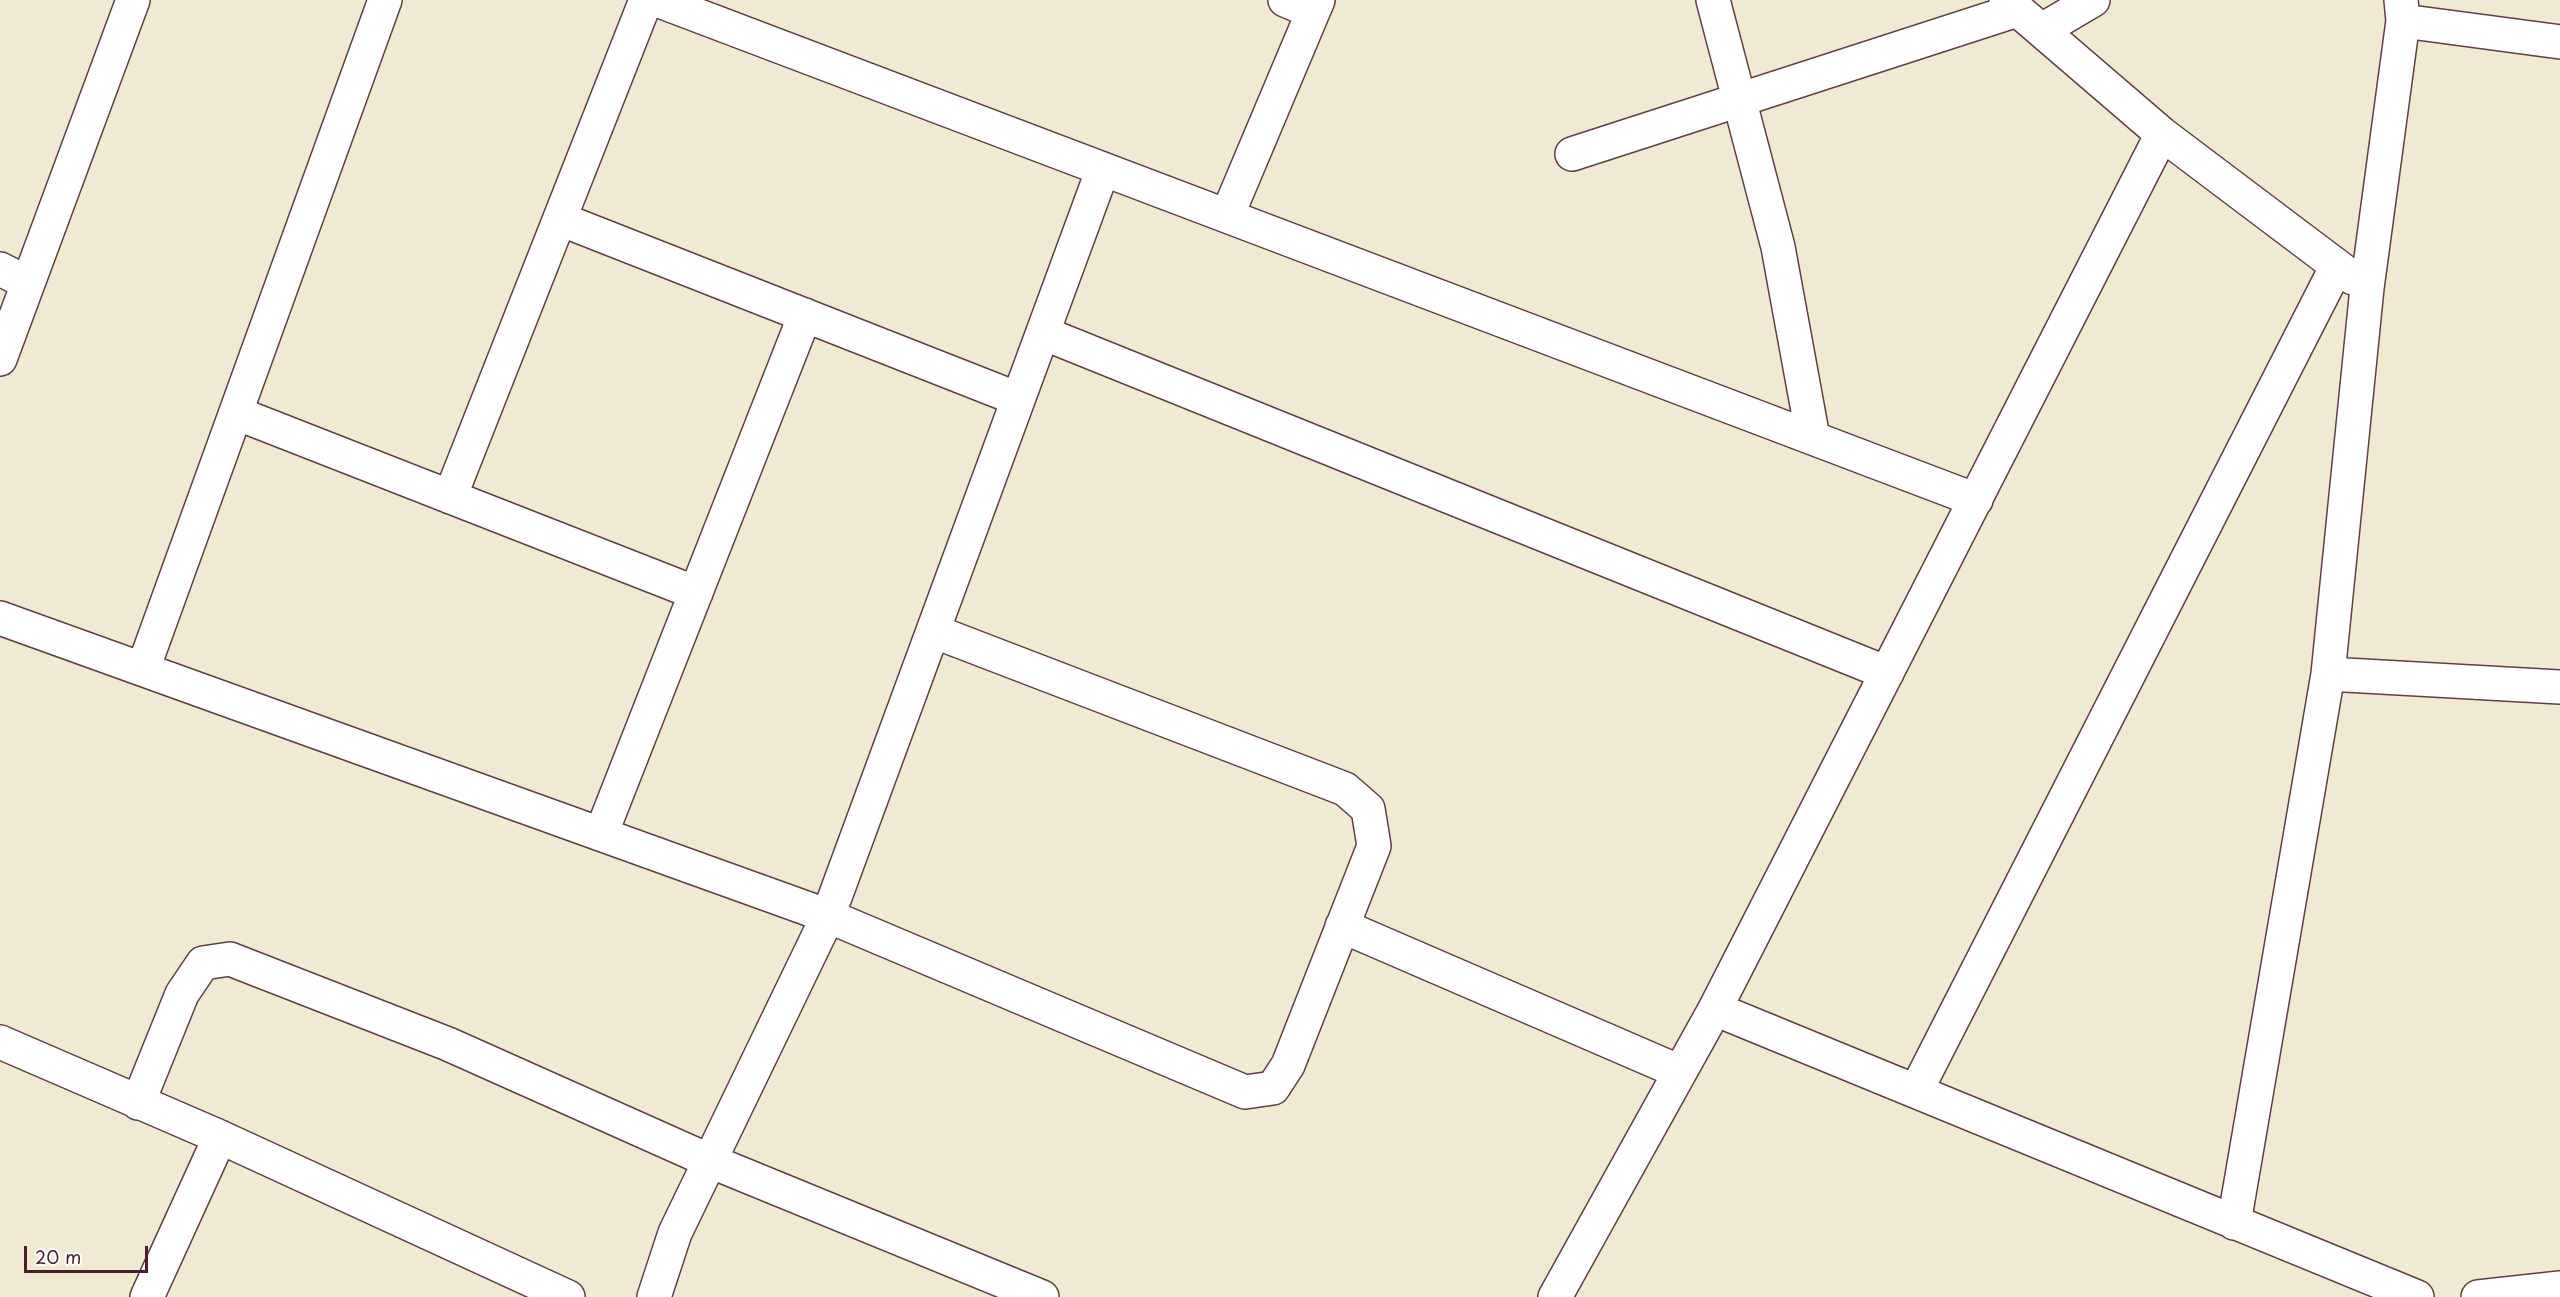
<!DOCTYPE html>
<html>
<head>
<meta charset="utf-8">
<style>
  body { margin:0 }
  #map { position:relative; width:2560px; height:1297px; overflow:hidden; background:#f1ead3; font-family:"Playpen Sans",sans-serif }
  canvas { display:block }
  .scale { position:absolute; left:24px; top:1246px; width:124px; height:27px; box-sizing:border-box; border:3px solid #4a1f2b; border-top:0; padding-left:8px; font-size:18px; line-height:21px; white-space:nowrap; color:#4a1f2b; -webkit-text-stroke:4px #fff; paint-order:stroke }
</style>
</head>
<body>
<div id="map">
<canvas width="2560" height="1297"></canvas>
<div class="scale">20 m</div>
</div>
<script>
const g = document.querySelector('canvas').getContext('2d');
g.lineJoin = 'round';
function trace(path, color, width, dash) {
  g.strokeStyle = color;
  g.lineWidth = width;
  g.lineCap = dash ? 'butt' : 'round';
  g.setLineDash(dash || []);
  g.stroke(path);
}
const street = new Path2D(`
  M657,0L1976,500
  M1285,0L1313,12
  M1713,0L1778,247L1813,438
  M2006,0L2162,134L2353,278
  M2403,21L2560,42
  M2042,30L2093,0
  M1572,154L2017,10
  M1227,216L1318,0
  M560,219L1018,399
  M0,269L28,283
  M1043,333L1887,673
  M0,359L133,0
  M236,413L696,593
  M450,497L646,0
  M0,618L828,916L1245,1092L1273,1088L1288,1065L1374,846L1368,809L1345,789L933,631
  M143,669L385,0
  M2328,674L2560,687
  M601,834L805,315
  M1342,926L1680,1072
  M1715,1009L2417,1297
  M0,1042L220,1137L568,1297
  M1916,1091L2337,266
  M138,1103L182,994L203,963L230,959L448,1044L710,1161L1042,1297
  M2234,1223L2328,674L2367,288L2403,21L2401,0
  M147,1297L220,1137
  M654,1297L675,1233L828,916L1103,169
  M1555,1297L1715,1009L2162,134
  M2478,1297L2560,1288`);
trace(street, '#633d44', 36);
trace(street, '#fff', 33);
</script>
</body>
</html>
